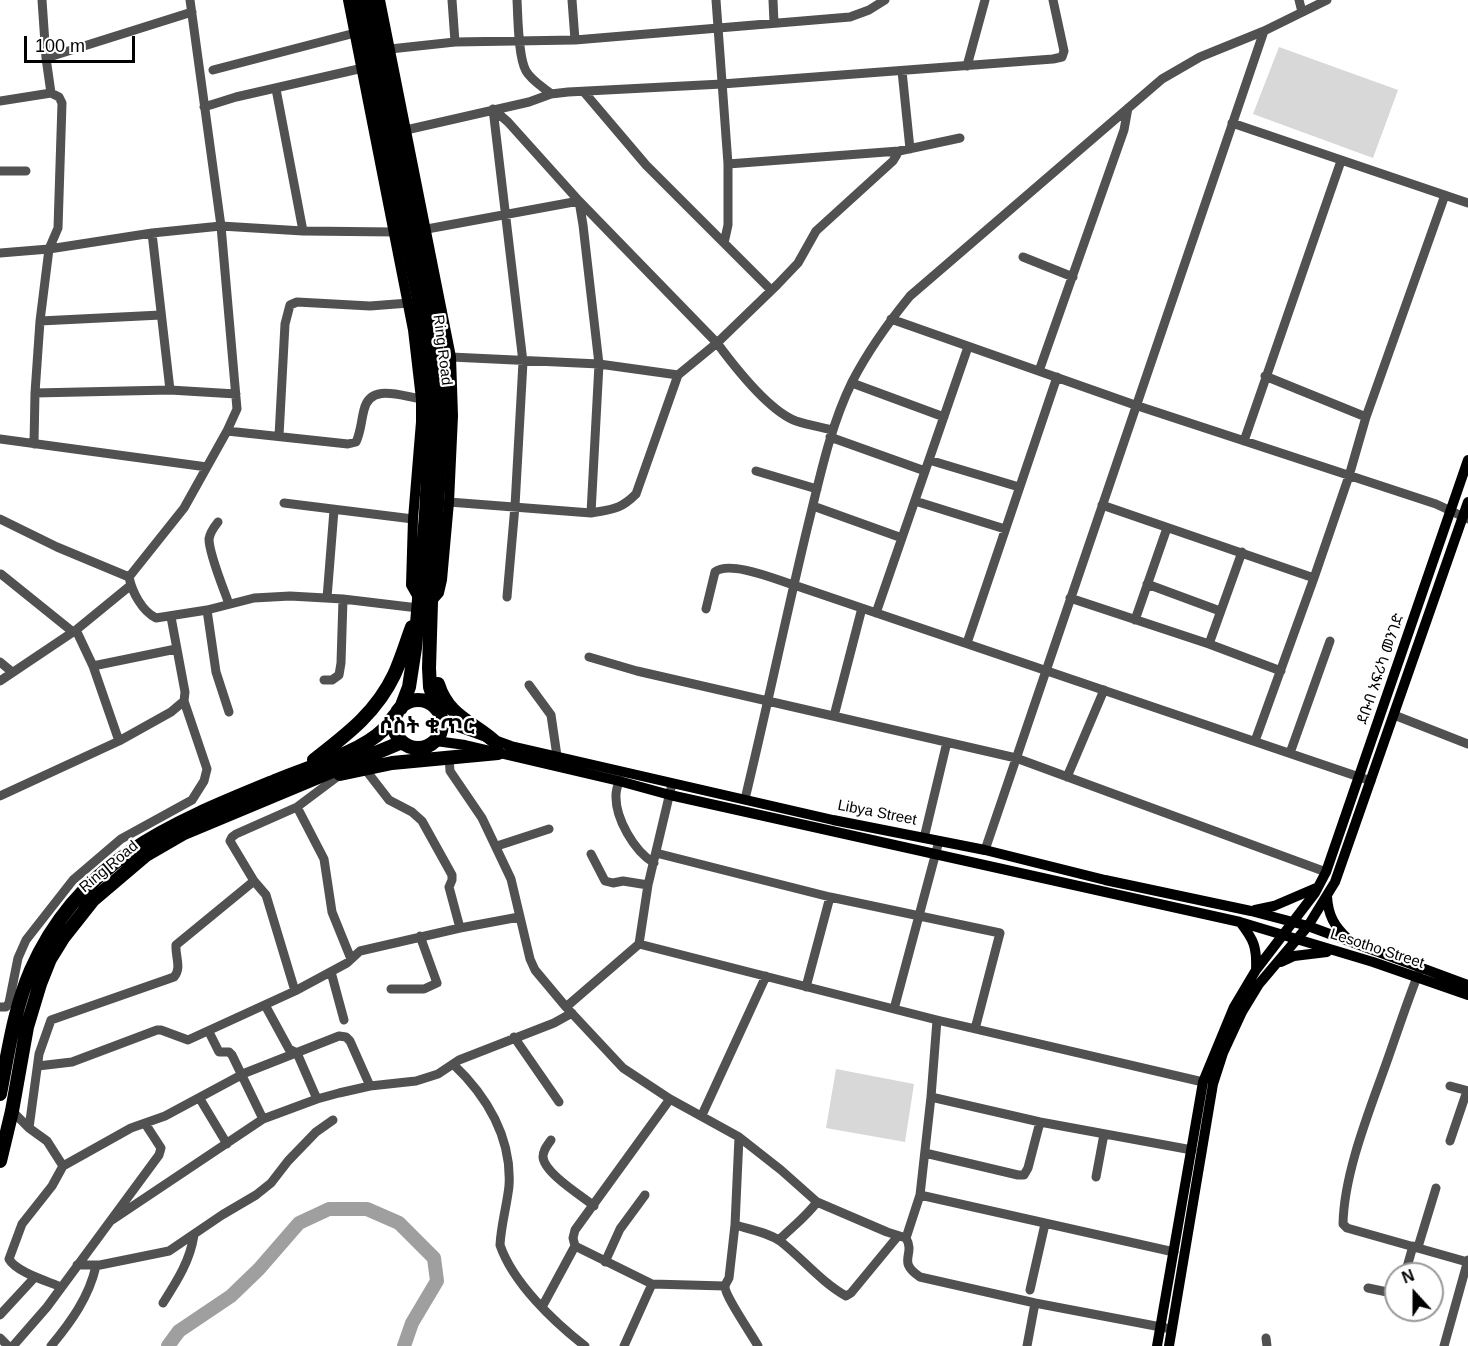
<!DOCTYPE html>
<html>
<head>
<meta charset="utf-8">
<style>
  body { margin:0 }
  #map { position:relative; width:1468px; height:1346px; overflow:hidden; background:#fff; font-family:Arial,sans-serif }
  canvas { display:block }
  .north { position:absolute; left:1384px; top:1262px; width:60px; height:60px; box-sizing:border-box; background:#fff; border:2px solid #999; border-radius:50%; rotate:339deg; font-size:16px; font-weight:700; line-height:24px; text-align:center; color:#000 }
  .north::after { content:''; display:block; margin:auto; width:21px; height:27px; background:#000; clip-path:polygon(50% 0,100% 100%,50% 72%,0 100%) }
  .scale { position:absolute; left:24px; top:36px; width:111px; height:27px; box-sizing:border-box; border:3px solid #000; border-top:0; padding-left:8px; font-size:18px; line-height:21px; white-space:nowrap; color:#000; -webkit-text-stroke:4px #fff; paint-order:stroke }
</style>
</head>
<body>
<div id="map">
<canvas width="1468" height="1346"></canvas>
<div class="north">N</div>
<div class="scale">100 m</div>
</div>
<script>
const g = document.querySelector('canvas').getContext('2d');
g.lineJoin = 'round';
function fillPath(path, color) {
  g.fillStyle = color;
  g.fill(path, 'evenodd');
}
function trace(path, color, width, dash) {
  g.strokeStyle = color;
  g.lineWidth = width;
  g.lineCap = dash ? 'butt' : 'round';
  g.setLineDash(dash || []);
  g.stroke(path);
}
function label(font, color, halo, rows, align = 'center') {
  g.font = font + ' Arial,"Noto Sans Ethiopic",sans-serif';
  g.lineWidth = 4.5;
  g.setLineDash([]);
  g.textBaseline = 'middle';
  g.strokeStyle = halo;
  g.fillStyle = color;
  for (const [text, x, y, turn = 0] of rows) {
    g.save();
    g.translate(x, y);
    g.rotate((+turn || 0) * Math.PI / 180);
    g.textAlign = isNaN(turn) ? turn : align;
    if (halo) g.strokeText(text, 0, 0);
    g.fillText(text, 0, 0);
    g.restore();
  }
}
fillPath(new Path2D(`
  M1279,47L1398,90L1373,158L1253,114Z
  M836,1069L914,1084L905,1142L826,1128Z`), '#d8d8d8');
trace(new Path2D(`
  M168,1346L179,1331L231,1296L259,1269L299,1223L329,1209H367L399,1223L434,1258L437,1281L412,1323L404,1346`), '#9f9f9f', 14);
trace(new Path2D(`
  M42,0L46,58L51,93
  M452,0L455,42
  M517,0C518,17 518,57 526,71C532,81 543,87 551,94
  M572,0L575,40
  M716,0L728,164V225L724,243
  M773,0L774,23
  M1299,0L1302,12
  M390,49L455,42L575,40L850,17L869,10L885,0
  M46,58L192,12
  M967,66L985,0
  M213,70L355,33
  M902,71L910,149
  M276,89L303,231
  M584,92L646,165L771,290
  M0,101L51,93L59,97L62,103L58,228L49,249L40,321L35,393L34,444
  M204,107L236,97L363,68
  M493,109L523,362L515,506L507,597
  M493,109L508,122L579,201L717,343C734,366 769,411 796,421C808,425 821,427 833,430
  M1232,123L1468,203
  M406,130L529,102L551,94L568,92L722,84L1053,59L1062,57L1064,51L1053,0
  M728,164L899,151L960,138
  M0,171H26
  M427,229L579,201L583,225L599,364L591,513
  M152,233L170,390
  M0,253L49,249L152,233L221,226L303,231L395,232
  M1023,257L1073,277
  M891,319L1135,405L1436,504L1468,519
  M40,321L161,315
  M451,357L599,364L678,375
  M1039,371L1124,130L1128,108
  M1265,376L1366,417
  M852,383L944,417
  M35,393L170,390L236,394
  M227,431L348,444L356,442C361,432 361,421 364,410C370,383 401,396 421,399
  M279,436L285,324L290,305L297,302L370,306L409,303
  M830,437L925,471
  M0,439L207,467
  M1244,441L1341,161
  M929,460L1019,487
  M756,471L817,489
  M915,501L1005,529
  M449,502L591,513C612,509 620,510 636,494L678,375L717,343L777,285L798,263L816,231L893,161L899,151
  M284,503L413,519
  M1102,505L1314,578
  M813,506L902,538
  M0,519L57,547L129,577C132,592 142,611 156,618L207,610L254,598L290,596L343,599L418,608
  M218,522C214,527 210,532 209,539C209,554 223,587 229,604
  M1,574L73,632
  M129,577L184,508L227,431L237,409L221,226L190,0
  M1147,584L1220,611
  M327,598L334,510
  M1070,598L1209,644L1281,671
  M706,609L715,572C729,560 775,579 794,585L1371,781
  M207,610L216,672L229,712
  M876,613L968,347
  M1135,620L1167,528
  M76,630L93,666L119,741
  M967,643L1057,377
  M1209,644L1242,552
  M589,657L637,671L1016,758L1326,872
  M0,662L12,672
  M93,666L176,649
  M324,680H332L339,675L341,663L343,599
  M0,681L76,630L131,585
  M529,685L551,715L557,756
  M1394,715L1468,744
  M834,716L862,608
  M1255,741L1314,578L1349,476L1366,417L1445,195
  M1290,753L1330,641
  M449,757L450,771L482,818L511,879L530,959L535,970L566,1007L623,1068L670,1099L739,1137L781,1170L817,1202L887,1232L906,1238C916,1255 896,1261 920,1277L1035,1303L1166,1328
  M365,769L389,800L412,812L422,821L452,875V880L449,887L460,928
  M1067,777L1104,690
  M619,781C618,785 616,790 616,795C615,818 634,851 654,863
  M0,796L119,741L171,712L184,701L185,692L171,617
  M745,799C767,708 786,616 808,525C820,477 830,427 852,382C868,351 888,323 910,296L1162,79L1200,57L1264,31L1327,0
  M297,807L324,859L332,912L351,959
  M924,838L947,742
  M497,846L549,829
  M985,850L1264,31
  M656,853L830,897L1000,933L975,1029
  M591,854L605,881L613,883L623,881L648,885
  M639,944L937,1020L1203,1082
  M331,972L344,1020
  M1419,972C1407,1002 1397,1033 1386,1064C1369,1112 1344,1173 1343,1224L1347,1228L1467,1262
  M806,987L830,897
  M391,989H424L437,983L420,936
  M295,991L266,895L254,881L230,841L232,837L236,834L297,807L341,774
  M265,1005L289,1049L297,1053L317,1099
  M0,1007H6L9,1003L18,958L26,940L73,880L121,839L192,800L204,781L207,769L184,701
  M566,1007L639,944L648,885L672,784
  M894,1009L939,841
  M209,1032L219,1052H229L232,1055L263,1119
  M514,1037L559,1102
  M453,1064C487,1096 512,1138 509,1186C507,1205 501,1225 500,1245C513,1283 554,1322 585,1346
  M38,1066L72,1062L157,1030H161L188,1040L295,991L347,963L360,951L460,928L519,917
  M1450,1086L1468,1091
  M931,1097L1040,1122L1192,1150
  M200,1099L227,1144
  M12,1111L29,1128L47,1141L63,1166
  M702,1115L766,976
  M29,1128L39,1054L51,1020L174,977C182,968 175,956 176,945L254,881
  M739,1137L735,1225L729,1278C728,1280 725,1284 725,1287C725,1296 752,1335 758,1346
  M551,1140C547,1146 543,1150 543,1157C544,1173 582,1196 594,1206
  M1450,1141L1467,1091
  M925,1153L1018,1175H1024L1028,1168L1040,1122
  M1096,1177L1104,1134
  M920,1195L1174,1252
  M112,1220L263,1119L317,1099L339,1093L370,1086L416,1081L438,1074L459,1060L554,1023L572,1013
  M735,1225C749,1229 767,1232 780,1241C802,1258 821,1282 846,1296L851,1293L898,1236
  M906,1238L920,1195L931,1097L937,1020
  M779,1240C792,1227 806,1217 817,1202
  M575,1246L652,1284L725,1286
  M1418,1247L1436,1188
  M605,1262L620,1229L645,1195
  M77,1265H100L169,1251L222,1215L256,1195L271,1183L288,1161L316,1132L333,1120
  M1405,1274L1413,1246
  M61,1287C47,1281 16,1272 9,1259L22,1224L52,1186L63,1166L131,1128L165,1116L245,1073L339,1036L346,1037L350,1041L370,1086
  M1368,1288L1392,1293L1396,1291
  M1030,1290L1045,1224
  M163,1303C177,1281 190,1261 194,1235
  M542,1307L575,1246L573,1238L575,1230L670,1099
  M0,1315L35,1277
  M0,1338L8,1346
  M1266,1338L1267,1346
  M13,1346L47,1307L159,1155L161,1148L146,1125
  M51,1346C71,1322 89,1297 96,1266
  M624,1346L652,1284
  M1027,1346L1035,1303
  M1444,1346L1468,1260`), '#515151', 9);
trace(new Path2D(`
  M348,0L413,330L421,399V422L413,519L411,585L419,599
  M380,0L451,357L453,416L449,502L442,580L439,593L431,602
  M442,721L511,746L833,820L985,850L1105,880L1251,911L1308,926L1468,985
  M436,741L465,745L619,781L670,795L1240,922L1373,962L1468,995
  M1327,896C1328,915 1334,926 1348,939
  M1255,910L1274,906L1316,888
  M1240,922C1254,940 1257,947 1256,970
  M1281,962L1294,956L1327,952
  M1157,1346L1203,1082L1234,1007L1256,970L1315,893L1326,872L1468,460
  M1169,1346L1213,1084L1223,1053L1242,1012L1259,984L1308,926L1335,882L1468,502`), '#000', 10);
trace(new Path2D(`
  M358,0L419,300L432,399L426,514L415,648L409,687L401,708
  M369,0L422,261L441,375L443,410L431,602L429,668L430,687L437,708
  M438,684C448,716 471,721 494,741
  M394 724a24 24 0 1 1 48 0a24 24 0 1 1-48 0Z
  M314,760C346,735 376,713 394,675C401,660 406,643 412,627
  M340,774L392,763L498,753
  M0,1094C8,1053 14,1009 31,970C80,858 175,822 280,779C309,767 361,752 383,730C388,725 392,718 397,713
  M0,1161L12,1111L27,1027L40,984L50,959L63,938L93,900L146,855L184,833L402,742`), '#000', 14);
label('15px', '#000', '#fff', [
  ["Ring Road",442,350,83],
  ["ደቡብ አፍሪካ መንገድ",1381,669,-71],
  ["Libya Street",877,813,11],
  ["Ring Road",109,867,-40],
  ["Lesotho Street",1377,949,18]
]);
label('bold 21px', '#000', '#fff', [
  ["ሶስት ቁጥር",427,727]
]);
</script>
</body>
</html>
